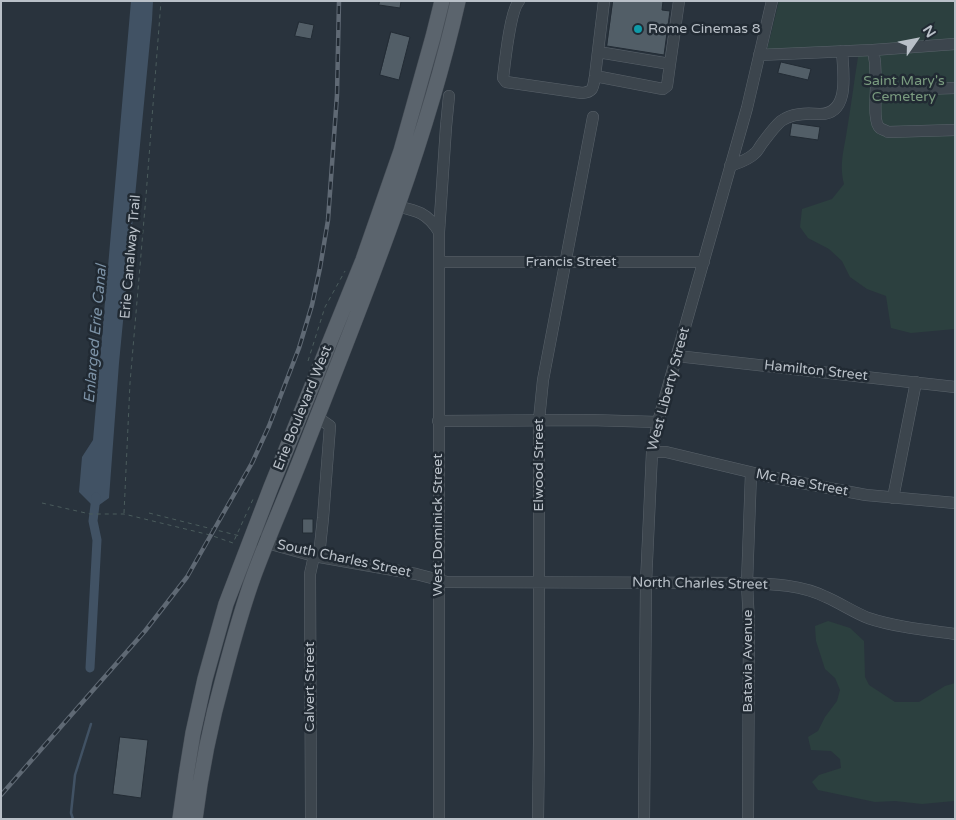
<!DOCTYPE html>
<html>
<head>
<meta charset="utf-8">
<style>
  body { margin:0 }
  #map { position:relative; width:956px; height:820px; overflow:hidden; background:#29333d; font-family:"Varela Round",sans-serif }
  canvas { display:block }
  .frame { position:absolute; inset:0; border:2px solid #b9c0c8; pointer-events:none }
  .north { position:absolute; left:891px; top:15px; width:50px; height:50px; -webkit-text-stroke:4px #212a33; paint-order:stroke; rotate:57deg; font-size:14px; font-weight:700; line-height:20px; text-align:center; color:#b9c0c8 }
  .north::after { content:''; display:block; margin:auto; width:18px; height:22px; background:#b9c0c8; clip-path:polygon(50% 0,100% 100%,50% 72%,0 100%) }
</style>
</head>
<body>
<div id="map">
<canvas width="956" height="820"></canvas>
<div class="frame"></div>
<div class="north">N</div>
</div>
<script>
const g = document.querySelector('canvas').getContext('2d');
g.lineJoin = 'round';
function fillPath(path, color) {
  g.fillStyle = color;
  g.fill(path, 'evenodd');
}
function trace(path, color, width, dash) {
  g.strokeStyle = color;
  g.lineWidth = width;
  g.lineCap = dash ? 'butt' : 'round';
  g.setLineDash(dash || []);
  g.stroke(path);
}
function label(font, color, halo, rows, align = 'center') {
  g.font = font + ' "Varela Round",sans-serif';
  g.lineWidth = 5;
  g.setLineDash([]);
  g.textBaseline = 'middle';
  g.strokeStyle = halo;
  g.fillStyle = color;
  for (const [text, x, y, turn = 0] of rows) {
    g.save();
    g.translate(x, y);
    g.rotate((+turn || 0) * Math.PI / 180);
    g.textAlign = isNaN(turn) ? turn : align;
    if (halo) g.strokeText(text, 0, 0);
    g.fillText(text, 0, 0);
    g.restore();
  }
}
fillPath(new Path2D(`
  M779,1H955V329L911,333L891,328L886,296L867,289L850,277L842,261L829,249L808,238L800,227L802,209L832,199L844,184C839,163 844,151 847,130C851,106 854,82 858,57L765,58Z
  M828,621L850,628L864,641L865,677L869,685L895,702H919L945,686L955,683L954,801L922,804L895,801L875,802L818,790L812,782L819,775L841,768L840,759L831,751L811,750L808,737L818,731L825,717L837,701L840,690L835,678L825,669L816,641L815,626Z`), '#2c403f');
fillPath(new Path2D(`
  M131,1H153L152,20L119,363L109,498L95,508L79,492L82,457L93,440Z`), '#415264');
trace(new Path2D(`
  M73,819L71,813L75,775L91,724`), '#415264', 2.5);
trace(new Path2D(`
  M90,668L97,540L93,521L96,497`), '#415264', 9);
const building = new Path2D(`
  M380,1H401L400,8L379,5Z
  M613,1H663L662,10L670,11L664,55L607,46Z
  M299,22L314,25L311,39L295,36Z
  M391,32L410,37L399,80L380,75Z
  M781,62L811,69L808,80L778,73Z
  M792,123L820,127L818,140L790,136Z
  M303,519H313V533H303Z
  M120,737L148,740L141,798L113,794Z`);
fillPath(building, '#525e67');
trace(building, '#232c35', 1);
const minor = new Path2D(`
  M519,1C510,11 505,62 503,78L506,82L582,93C594,92 593,87 595,76L604,1
  M873,50L875,62L876,86L892,90L955,88
  M598,52L670,64L679,1
  M759,55L873,50L955,44
  M595,76L663,89L667,86L670,64
  M876,86C876,95 873,123 880,128C881,129 887,131 888,132L955,130
  M730,166C738,163 748,160 754,154C757,152 759,148 761,145C767,137 774,127 781,121C792,113 806,113 819,114C851,115 843,71 842,51
  M390,205C413,210 426,210 439,232
  M439,262H704
  M677,356L955,387
  M317,417L330,426L323,518L319,556
  M438,421L589,420L658,422
  M652,452H666L775,478L866,495L955,503
  M893,498L916,382
  M260,541L314,556L416,574L447,582L747,583C774,584 802,585 826,597C840,603 853,612 868,618C895,627 926,630 955,634
  M311,819L310,574L314,556
  M439,819V232L446,127L449,96
  M538,819L539,743V420L543,380L593,117
  M644,819L646,583L652,452L658,422L747,108L772,1
  M748,819L749,624L747,583L751,473`);
const major = new Path2D(`
  M180,819L186,776L193,733L205,679L226,604L271,487L363,260L401,151L433,37L442,1
  M195,819C201,770 211,722 224,675C233,641 242,608 254,575C268,537 284,501 299,463C358,312 422,160 458,1`);
trace(minor, '#5a636b', 12);
trace(major, '#464e57', 16);
trace(new Path2D(`
  M308,361L325,307L345,271
  M42,503L90,514H124L210,535L233,543L254,497
  M124,513L130,383L146,196L161,1
  M149,513L240,536`), '#4b5c5d', 1, [4, 4]);
trace(minor, '#3c454d', 11);
trace(major, '#5b646d', 15);
const rail = new Path2D(`
  M1,795L145,631L187,577L252,463L269,426L299,348L312,305L320,268L328,220L337,95L339,1`);
trace(rail, '#5f6974', 4.5);
trace(rail, '#212a33', 2.5, [8]);
for (const [x, y, r, color] of [
  [638,29,5,"#0f9aa8"]
]) {
  const dot = new Path2D();
  dot.arc(x, y, r, 0, 2 * Math.PI);
  g.fillStyle = color;
  g.fill(dot);
  trace(dot, '#212a33', 2);
}
label('14px', '#b9c0c8', '#212a33', [
  ["Rome Cinemas 8",648,29]
], 'left');
label('14px', '#7a9b7f', '#212a33', [
  ["Saint Mary's",904,81],
  ["Cemetery",904,97]
]);
label('14px', '#b9c0c8', '#212a33', [
  ["Erie Canalway Trail",131,257,-85],
  ["Francis Street",571,262],
  ["Hamilton Street",816,371,6],
  ["West Liberty Street",669,389,-75],
  ["Erie Boulevard West",303,408,-68],
  ["Elwood Street",539,465,-90],
  ["Mc Rae Street",802,483,11],
  ["West Dominick Street",438,525,-90],
  ["South Charles Street",344,559,12],
  ["North Charles Street",700,584,1],
  ["Batavia Avenue",748,661,-90],
  ["Calvert Street",310,687,-90]
]);
label('italic 15px', '#7d93a7', '#212a33', [
  ["Enlarged Erie Canal",96,334,-85]
]);
</script>
</body>
</html>
